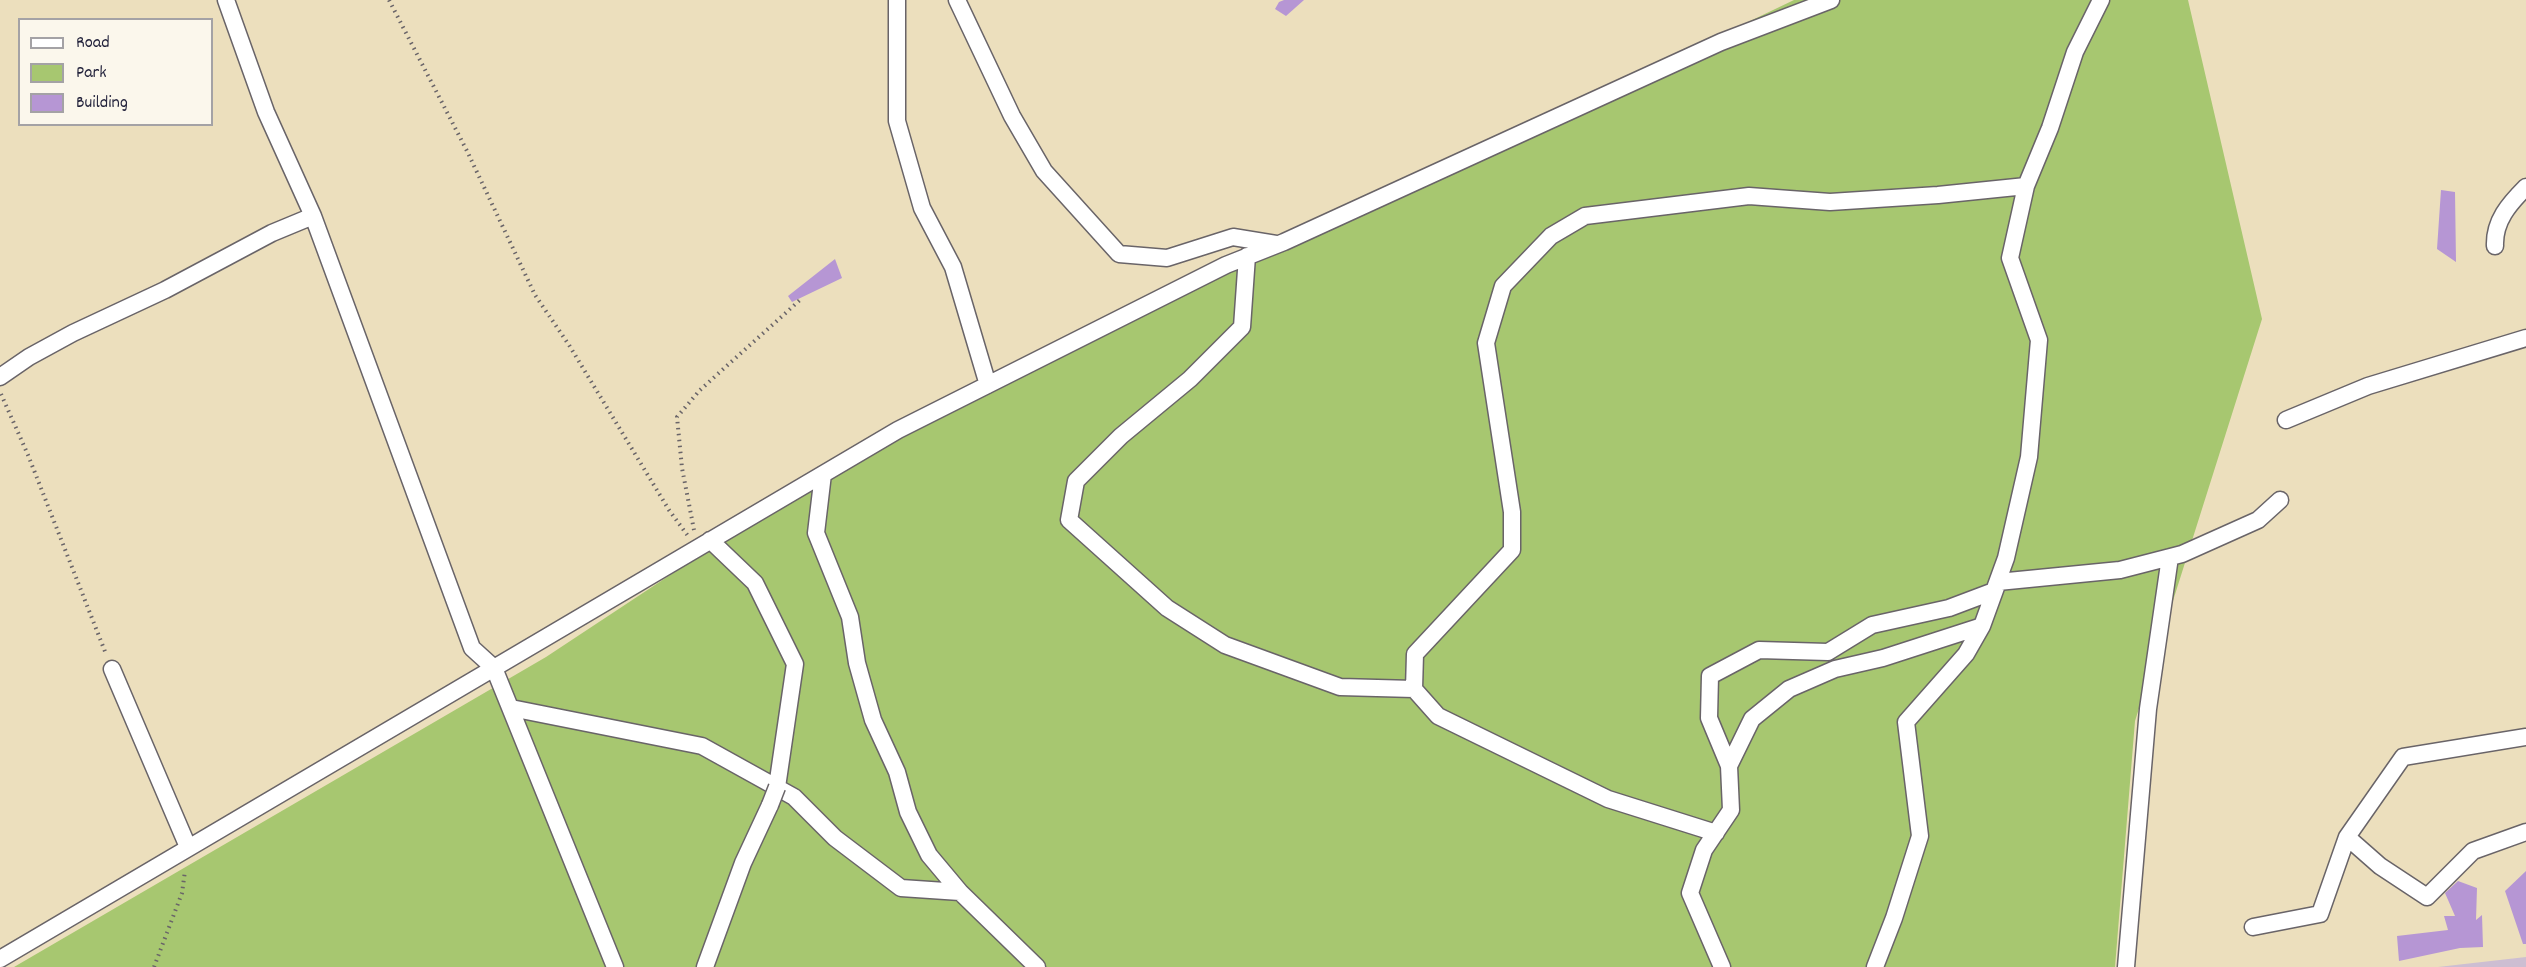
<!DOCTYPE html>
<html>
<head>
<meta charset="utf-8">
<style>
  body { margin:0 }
  #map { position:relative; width:2526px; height:967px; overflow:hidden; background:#ecdfbd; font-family:Dekko,sans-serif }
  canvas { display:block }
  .legend { position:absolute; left:18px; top:18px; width:195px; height:108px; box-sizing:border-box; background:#fbf7ec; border:2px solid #a4a2a5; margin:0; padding:8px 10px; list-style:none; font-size:18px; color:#22223b }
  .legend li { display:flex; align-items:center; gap:12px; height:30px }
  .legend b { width:30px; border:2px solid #a4a2a5 }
</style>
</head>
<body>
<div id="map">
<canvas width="2526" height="967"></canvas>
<ul class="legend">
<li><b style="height:8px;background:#fff"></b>Road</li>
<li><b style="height:16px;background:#a7c770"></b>Park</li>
<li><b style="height:16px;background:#b696d4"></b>Building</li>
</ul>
</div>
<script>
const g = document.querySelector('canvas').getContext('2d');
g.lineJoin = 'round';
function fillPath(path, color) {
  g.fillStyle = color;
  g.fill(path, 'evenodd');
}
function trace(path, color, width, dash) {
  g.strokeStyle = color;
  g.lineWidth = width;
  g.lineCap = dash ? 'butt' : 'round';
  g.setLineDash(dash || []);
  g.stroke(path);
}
fillPath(new Path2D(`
  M2526,957V967H2438Z`), '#cdbed2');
fillPath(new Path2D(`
  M1794,0H2188L2262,319L2135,721L2115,967H14L546,657L823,474L1163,302Z`), '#a7c770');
fillPath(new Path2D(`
  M1284,0H1304L1286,16L1275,9L1279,2Z
  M2441,190L2455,192L2456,262L2437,249Z
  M835,259L842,278L792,302L788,296Z
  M2526,871V944H2523L2505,891Z
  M2458,881L2477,888L2476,920L2482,915L2483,947L2460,948L2399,961L2397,936L2448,930L2444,916H2455L2445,893Z`), '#b696d4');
const street = new Path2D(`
  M226,0L266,112L313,216
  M897,0V121L922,208L953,267L988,385
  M957,0L1012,116L1044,171L1119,254L1167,258L1233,237L1276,244
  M2495,246C2494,221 2509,204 2526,187
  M1247,256L1242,327L1190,379L1121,436L1076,481L1069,520L1167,608L1225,645L1340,687L1414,689
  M0,377L29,357L73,333L165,290L272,233L313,216L472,648L494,668L615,967
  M2286,420L2368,386L2526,338
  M823,474L816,533L850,617L857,663L873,720L897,772L908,812L929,855L960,892
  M710,540L755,583L795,664L777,787
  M112,669L188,847
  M511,708L702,746L794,797L835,838L901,888L960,892L1037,967
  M1729,766L1752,719L1789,689L1835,669L1883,658L1982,626L1998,582L2120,570L2182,554L2258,520L2280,500
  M1716,833L1608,799L1438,716L1414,689L1415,654L1512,550V512L1486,343L1503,286L1551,236L1585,216L1749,196L1830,202L1938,195L2026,186
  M2347,837L2380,866L2427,897L2473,851L2526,832
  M2253,927L2320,914L2347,837L2403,757L2526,737
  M0,959L898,430L1226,265L1284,242L1721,42L1831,0
  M705,967L743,863L770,805
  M1722,967L1690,893L1704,850L1731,810L1729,766L1709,718L1710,676L1759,650L1828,652L1872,625L1949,608L1994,591L2006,558L2029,457L2039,340L2010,258L2026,186L2050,128L2075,52L2101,0
  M1875,967L1894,918L1920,836L1906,722L1966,654L1982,626
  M2126,967L2148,709L2170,557`);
trace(street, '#696468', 19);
trace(new Path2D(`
  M389,0L467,151L535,295L569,345L669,510L688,536
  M1,394L28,455L106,654
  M694,530L682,468L677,417L700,390L800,300
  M154,967L182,893L185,871`), '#696468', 4, [1.5, 4.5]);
trace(street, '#fff', 16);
const streetBridge = new Path2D(`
  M770,805L777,787`);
trace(streetBridge, '#696468', 19, []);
trace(streetBridge, '#fff', 16);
</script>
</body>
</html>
